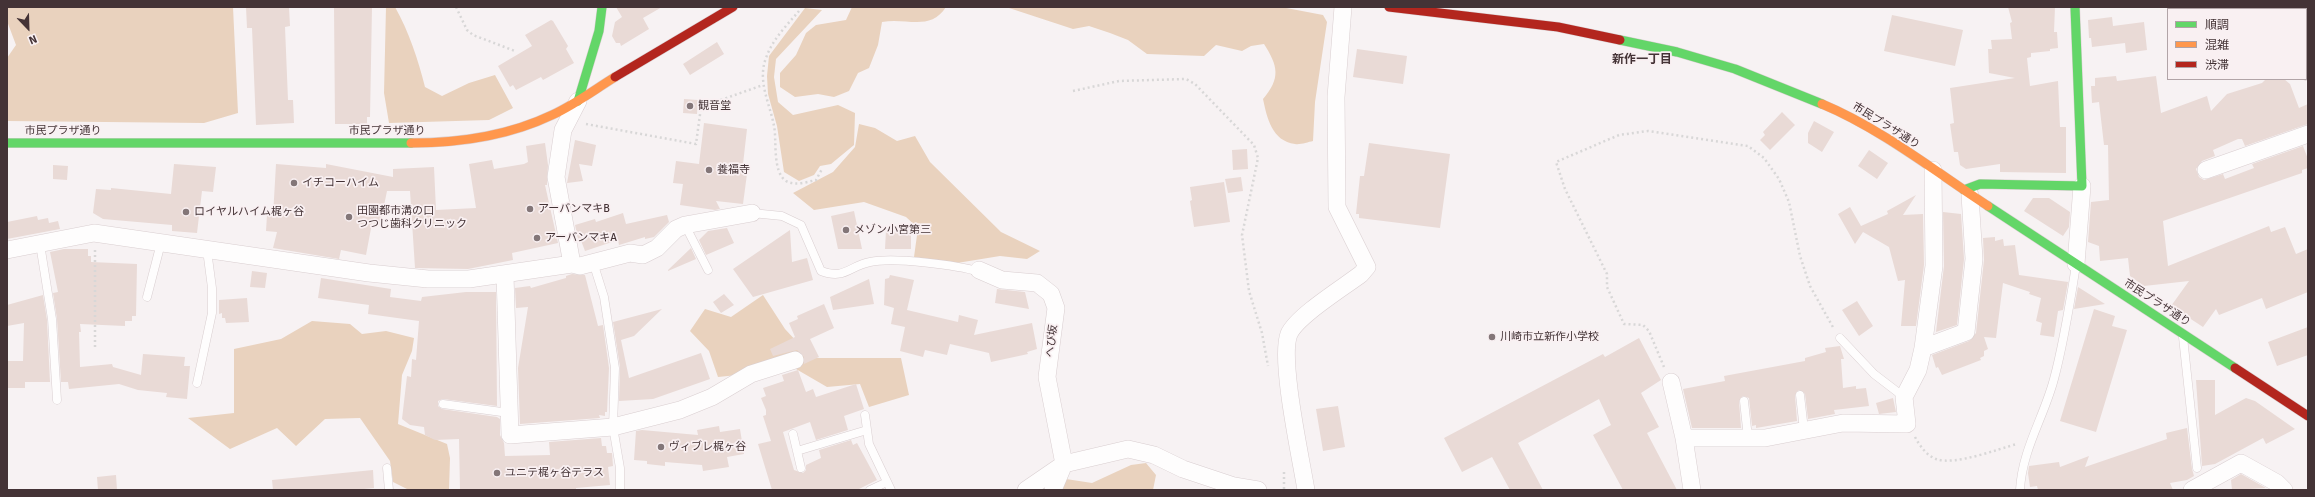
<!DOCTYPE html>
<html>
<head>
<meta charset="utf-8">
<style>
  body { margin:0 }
  #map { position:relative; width:2315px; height:497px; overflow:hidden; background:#f7f2f3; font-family:Signika,"Noto Sans JP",sans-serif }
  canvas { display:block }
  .frame { position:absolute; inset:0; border:8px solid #443336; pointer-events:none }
  .legend { position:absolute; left:2167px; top:8px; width:140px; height:72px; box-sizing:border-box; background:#f9f0f2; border:1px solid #b1a4a7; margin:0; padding:5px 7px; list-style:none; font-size:12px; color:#443336 }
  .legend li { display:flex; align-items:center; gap:8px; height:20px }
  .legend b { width:20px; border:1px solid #b1a4a7 }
  .north { position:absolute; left:8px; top:8px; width:40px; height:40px; -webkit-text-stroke:3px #f9f0f2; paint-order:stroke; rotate:157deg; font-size:11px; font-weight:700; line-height:16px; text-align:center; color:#443336 }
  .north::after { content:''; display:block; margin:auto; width:14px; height:18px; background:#443336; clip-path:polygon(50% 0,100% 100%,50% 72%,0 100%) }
</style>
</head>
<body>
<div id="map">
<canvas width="2315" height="497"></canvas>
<div class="frame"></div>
<ul class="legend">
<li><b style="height:5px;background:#63d668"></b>順調</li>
<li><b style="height:5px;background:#ff974d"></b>混雑</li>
<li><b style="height:5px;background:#b3261e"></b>渋滞</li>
</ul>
<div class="north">N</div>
</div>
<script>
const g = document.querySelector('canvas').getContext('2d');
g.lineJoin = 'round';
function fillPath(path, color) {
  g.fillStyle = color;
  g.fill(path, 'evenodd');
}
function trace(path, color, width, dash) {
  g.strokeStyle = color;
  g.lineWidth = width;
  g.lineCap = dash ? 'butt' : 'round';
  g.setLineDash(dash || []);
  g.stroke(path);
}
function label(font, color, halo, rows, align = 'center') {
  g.font = font + ' Signika,"Noto Sans JP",sans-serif';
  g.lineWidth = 3.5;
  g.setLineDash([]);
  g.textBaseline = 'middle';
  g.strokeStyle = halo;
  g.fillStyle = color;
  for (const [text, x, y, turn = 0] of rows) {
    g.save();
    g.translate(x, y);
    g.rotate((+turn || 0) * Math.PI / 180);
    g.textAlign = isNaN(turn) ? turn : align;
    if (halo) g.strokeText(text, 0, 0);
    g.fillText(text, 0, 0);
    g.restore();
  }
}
fillPath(new Path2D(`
  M7,7H233L238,113L204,123L7,121V58L16,45L7,21Z
  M386,7H395C409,32 418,59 425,87L442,96L469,83L495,75L513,108L489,120L389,123L384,93Z
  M852,7H946C930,32 906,17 882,22L878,45L869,68L858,73L849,91L834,97L818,94L795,97L780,87V73L796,55L806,33L816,25L846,20Z
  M1006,7H1281L1323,15L1327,22L1315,102L1313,141C1308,142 1300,145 1295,144C1272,141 1267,118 1263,99C1281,78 1278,66 1264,44L1251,46L1242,51L1216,45L1204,56L1147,54L1128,40L1110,33L1089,26L1073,29Z
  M805,8L822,10L776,59L774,77L778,102L793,115L838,105L855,113L854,145L831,164L820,166L814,175L799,181L784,172L777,126L768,94L767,76L769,56Z
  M859,124L875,128L897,141L915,136L930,162L1001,232L1040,251L1027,259L1000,256L957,263L914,257L918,228L906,217L864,202L814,210L793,193L833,172L855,147Z
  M763,295L785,329L812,358H901L909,395L869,407L860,384L827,387L796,369L718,377L709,351L690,331L705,309L731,317Z
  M312,321L350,324L362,334L386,331L414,338L412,351L402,375L398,424L447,444L450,458L449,490H409L393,482L390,461L360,418L325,419L296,446L277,428L230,449L188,418L234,413V349L281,339Z
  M1146,463L1156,475L1153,490H1061L1066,479L1092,483L1131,465Z`), '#e9d2be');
fillPath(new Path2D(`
  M246,7H289L290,26L285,27L288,100H293L294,123L256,125L252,28H247Z
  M334,7H372L370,117H367V124H335Z
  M616,7H662L643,18L649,29L621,46L620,43H616L612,36L615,22L622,17Z
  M2008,7H2055L2054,32H2057L2058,48L2050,49V51L2031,53V57L2027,58L2030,86L2058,81L2060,127H2066V173L2000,172V164L1966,169L1960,165L1958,152H1954L1950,124L1954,123L1950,88L2015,78L1989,73L1988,49H1992L1991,40L2012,39L2010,23L2012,22Z
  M1892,15L1963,30L1955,66L1884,51Z
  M2112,17L2113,26L2144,22L2147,50L2126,53L2125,43L2092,47L2091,38H2089L2088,20Z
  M551,20L553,21L568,46L566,49L574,63L543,80L541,77L516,90L513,85L510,87L498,66L532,46L525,35Z
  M717,42L724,54L690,75L683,64Z
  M1357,49L1407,56L1403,84L1353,77Z
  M2116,76L2117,81L2156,76L2161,113L2207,96L2211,111L2227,94L2262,83L2266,79H2284L2290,84L2299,108L2308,104V124L2245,146L2242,139H2238L2213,150L2215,156L2202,161L2196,169L2199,177L2204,180L2223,174L2225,179L2254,168L2252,164L2303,146L2308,159V168L2302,170V173L2163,221L2168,266L2269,226L2271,232L2285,227L2296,254L2308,249V292L2266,309L2262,298L2219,315L2216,309L2203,327L2171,306L2189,281L2144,286L2130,276L2128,258L2100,261L2099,246L2088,242L2091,202L2109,200L2108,145H2104L2099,102L2092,103L2091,86H2095V78Z
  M684,99L698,100L697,114L683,113Z
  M1782,112L1795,125L1770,150L1760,140L1765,135L1763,132Z
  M1814,121L1834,132L1822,152L1808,143V133Z
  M704,123L747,129L742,173L747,174L743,204L716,201L720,209L715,210L680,205L683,184L673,183L676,161L699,164Z
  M575,140L596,145L592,166L579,164L583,181L567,183Z
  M545,143L548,165L547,185H545L558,243L512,253L513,260L468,269L415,268L410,191H387L380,225L372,223L366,255L341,250L339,259L273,248L277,232L266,231L267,215L273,216L276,164L326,168V164L393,177V169L434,167L436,210L476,208L469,164L492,160L494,169L524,164L528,162L526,146Z
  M1369,143L1450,154L1440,228L1359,218V214H1356L1360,176H1364Z
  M1247,149L1248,169L1233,170L1232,150Z
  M1869,150L1888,163L1877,179L1858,166Z
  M174,164L216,167L213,192L202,191L197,233L172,231V225L103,219L93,213L96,189L111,190V188L171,194Z
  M53,165L68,166L67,180L53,179Z
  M1241,177L1243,191L1228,193L1225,179Z
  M1224,182L1230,222L1194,227L1190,201L1192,200L1190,187Z
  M1916,195L1903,215L1923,214L1924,265L1916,326H1901L1905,280L1898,281L1889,247L1863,232L1855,244L1838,214L1850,207L1861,226L1888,214L1887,211Z
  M2033,198H2049L2070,212L2069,227L2063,236L2024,211Z
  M854,211L862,249H838L831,216Z
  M1943,212L1961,214L1964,259L1957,325L1936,332L1944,266Z
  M623,213L626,224L667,215L669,222L654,237L645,239V237L619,245L618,240L585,251L580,238L578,239L575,225L595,219L596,222Z
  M37,216L38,220L48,218L49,223L58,221L60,229L7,239V222Z
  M727,228L734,243L706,255L699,240L708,231Z
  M790,230L792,262L807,258L813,280L753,297L733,269Z
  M886,230H911V249H885Z
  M1995,237V241L2003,239L2004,246L2015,245L2019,275L2068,282L2063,310L2058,311L2054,337L2040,335L2042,323L2036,321L2041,298L2029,294L2030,292L2003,283L1996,338L1984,337L1988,349L1984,351V356L1980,358L1981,360L1942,375L1938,367L1936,368L1932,355L1969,341L1976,333L1984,260L1983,238Z
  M691,248L696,259L668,271V270Z
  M64,249H88V256H91V262L137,264L136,316H132V321H125V326L80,324L81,332H79L80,367L112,364L113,367L141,375L143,354L185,357L184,366H190L187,399L166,397L167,393L138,390L119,384L69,389L68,382H61L57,319L53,293L58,292L50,252Z
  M252,271L267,273L265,288L250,287Z
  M572,274L585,275L598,326L603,325L609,368L607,412H605V416L599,415L600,418L520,424L518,368L528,307L516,308L515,288L530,286L531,288L566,278V276Z
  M890,275L914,280L907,310L958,322L959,315L978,320L974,335L1032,323L1037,349L1027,352L1028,354L991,362L989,353L950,344L947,355L925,350L923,357L900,351L905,327L891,324L894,308L884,305L885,279L889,278Z
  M321,278L391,289L390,297L421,301L422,297L466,292H496L497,406L443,399L438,401V406L442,409L497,417L500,419V435L504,443L505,456L550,455L549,442L601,438L602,446H606L607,453H612L613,466L608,467L610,485L576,488V490H460L459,439L435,440L425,435L424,427L410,425L402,419L407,376L411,377L412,359L416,360L419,321L368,314L369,305L318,298Z
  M869,279L874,304L833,310L830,297Z
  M2078,287L2105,304L2074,309Z
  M997,289L1025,292L1029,309L995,303Z
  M724,294L734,305L721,313L713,302Z
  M43,295L47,320L50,382H25V388H7V361H23L24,323L7,326V305Z
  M247,298L249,322L226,323L225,318H222V313L219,314V300Z
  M1857,301L1873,326L1859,336L1842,310Z
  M824,304L834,328L810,339L819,357L804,364V357L797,350L773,356L770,349L795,337L789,323L798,319L797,316Z
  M662,309L634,336L621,340L629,378L701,353L710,379L653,399L619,401L620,367L613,322Z
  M2094,309L2115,316L2112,326L2127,330L2096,432L2060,421Z
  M2308,327V355L2277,366L2268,342Z
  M1639,338L1661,380L1641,393L1659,427L1647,433L1677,490H1623L1593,435L1611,425L1599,399L1518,443L1543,490H1510L1492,457L1462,472L1444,438L1603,354L1605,357Z
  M1840,346L1844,359H1841L1843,388L1856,386V389L1866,388L1869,406L1834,410L1835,414L1808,419L1805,394L1799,390L1795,395L1797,421L1756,428V425L1752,426L1749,398L1743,396L1739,401L1741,428H1692L1683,389L1725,381L1724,376L1805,361V358L1826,352L1825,348Z
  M798,370L806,392L813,389L816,397L856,384L864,409L844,416L848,430L816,440L810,422L783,432L794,470L803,473L806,470V465L821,458L819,450L851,440L853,445L857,443L877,480L857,490H772L758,444L771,441L763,416L766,415V410L761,398L766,396L763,388L784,381L782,375Z
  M2196,380H2215V415L2246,398L2255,401L2295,429L2266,444L2263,438L2215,464L2202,466Z
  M1893,398L1896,412L1879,414L1876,403Z
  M1338,406L1345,447L1323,451L1316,409Z
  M719,426L720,432L740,429L744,454L727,457L729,467L703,471L702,465L665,462V466L647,464V461L634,460L636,431L642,430L698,435L697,430Z
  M2187,428L2192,469L2194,476L2187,480L2170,483L2173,490H2038L2037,486L2030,487L2028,473L2029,466L2059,462L2060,467L2089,456L2085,467L2167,439L2166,433Z
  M373,470L374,488L354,490H273L272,480Z
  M2241,474L2266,488L2232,490L2231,480Z
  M116,475L117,490H98L97,477Z`), '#e9dad6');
const lane = new Path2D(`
  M752,213L782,216L801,225L821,271C845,280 849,266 870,262C894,257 957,265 980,272
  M685,225L708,270
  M40,244L52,319L57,400
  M593,262L604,297L615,368L613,427L620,468V490
  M147,297L161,243
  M2183,337L2197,468
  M1840,338L1874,374L1904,397
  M197,383L212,313V288L207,250
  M1800,395L1804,430
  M1744,401L1748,438
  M443,404L509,413
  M865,415L869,444L891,490
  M793,434L801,468
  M797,451L867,430
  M387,468L389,490
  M870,490L887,482
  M2020,490C2022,450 2044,417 2054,379C2064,342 2070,303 2076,265`);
const street = new Path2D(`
  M2268,7L2269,9
  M2306,69L2308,72
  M2206,170L2308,134
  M7,250L94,233L369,273L428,279H469L572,264L556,177L563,130L578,101
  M572,264L580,266L630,253L643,255L657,248L676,229L685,225L752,213
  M2076,264L2082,186
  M979,270L1002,280L1037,283L1051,294L1056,308L1047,377L1064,464
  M505,275L510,435L613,427L680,410L712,397L751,374L795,360
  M1923,348L1966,332L1974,259L1970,195
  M1671,382L1684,438L1692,490
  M1684,438H1765L1843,423L1907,424L1904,397L1918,370L1923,348L1934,266L1933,170
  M1026,490L1064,464L1128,449L1154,455L1183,469L1234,486L1258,490
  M1053,490L1064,464
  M1306,490C1301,459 1279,359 1289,334C1297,316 1344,287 1361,274L1367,267L1337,207L1336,97L1343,7
  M2192,490L2241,463L2277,483L2284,490`);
const fast = new Path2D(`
  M1620,40L1677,52L1735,69L1822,104
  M578,101L599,31L602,7
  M7,143H411
  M1964,190L1980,184L2082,186L2075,7
  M1988,206L2235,368`);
const slow = new Path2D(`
  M1822,104C1880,128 1936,172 1988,206
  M411,143C460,143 508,136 552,115C574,105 594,90 615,77`);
const jam = new Path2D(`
  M1389,7L1558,27L1620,40
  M615,77L733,7
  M2235,368L2308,416`);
trace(lane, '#d9ced0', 9);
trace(street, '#d9ced0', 18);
trace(fast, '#d9ced0', 10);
trace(slow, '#d9ced0', 10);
trace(jam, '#d9ced0', 10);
trace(new Path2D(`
  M456,7L467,30L473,35L515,51
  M799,11C787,25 772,40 766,58C757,81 770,104 774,126C777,139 772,172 786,181C795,186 807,182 816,180L822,169
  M1073,91L1119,81L1186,79L1195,84L1254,145L1258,158L1242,235L1249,291L1262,333L1268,366
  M586,124L696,144L701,107L763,85
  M95,250V347
  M1664,367L1649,331L1643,325L1624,324L1607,287V274L1565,189L1556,162L1619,135L1648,131L1748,146L1764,158L1779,179L1789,202L1800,256L1810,286L1834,329
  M1915,437C1920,446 1926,455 1936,459C1954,466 1998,449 2017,444
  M1284,472V490`), '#d8d7d7', 2.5, [2, 3]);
trace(lane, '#fefdfd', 8);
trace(street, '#fefdfd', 17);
trace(fast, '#63d668', 9);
trace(slow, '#ff974d', 9);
trace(jam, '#b3261e', 9);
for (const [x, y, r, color] of [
  [690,106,4,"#837678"],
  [709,170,4,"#837678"],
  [294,183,4,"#837678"],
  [530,209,4,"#837678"],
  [186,212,4,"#837678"],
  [349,217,4,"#837678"],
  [846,230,4,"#837678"],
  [537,238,4,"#837678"],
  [1492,337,4,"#837678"],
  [661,447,4,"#837678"],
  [497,473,4,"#837678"]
]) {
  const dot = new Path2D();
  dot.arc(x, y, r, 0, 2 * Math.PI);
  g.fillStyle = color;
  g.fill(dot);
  trace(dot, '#f9f0f2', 1.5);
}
label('11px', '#443336', '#f9f0f2', [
  ["観音堂",698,106],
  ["養福寺",717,170],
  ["イチコーハイム",302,183],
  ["アーバンマキB",538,209],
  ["田園都市溝の口",357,211],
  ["つつじ歯科クリニック",357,224],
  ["ロイヤルハイム梶ヶ谷",194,212],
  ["メゾン小宮第三",854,230],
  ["アーバンマキA",545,238],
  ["川崎市立新作小学校",1500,337],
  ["ヴィブレ梶ヶ谷",669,447],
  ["ユニテ梶ヶ谷テラス",505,473]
], 'left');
label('11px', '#443336', '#f9f0f2', [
  ["市民プラザ通り",1886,126,32],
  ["市民プラザ通り",63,131],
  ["市民プラザ通り",387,131],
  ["市民プラザ通り",2157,303,33],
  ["へび坂",1052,341,-83]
]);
label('bold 12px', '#443336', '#f9f0f2', [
  ["新作一丁目",1642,60]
]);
</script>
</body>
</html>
